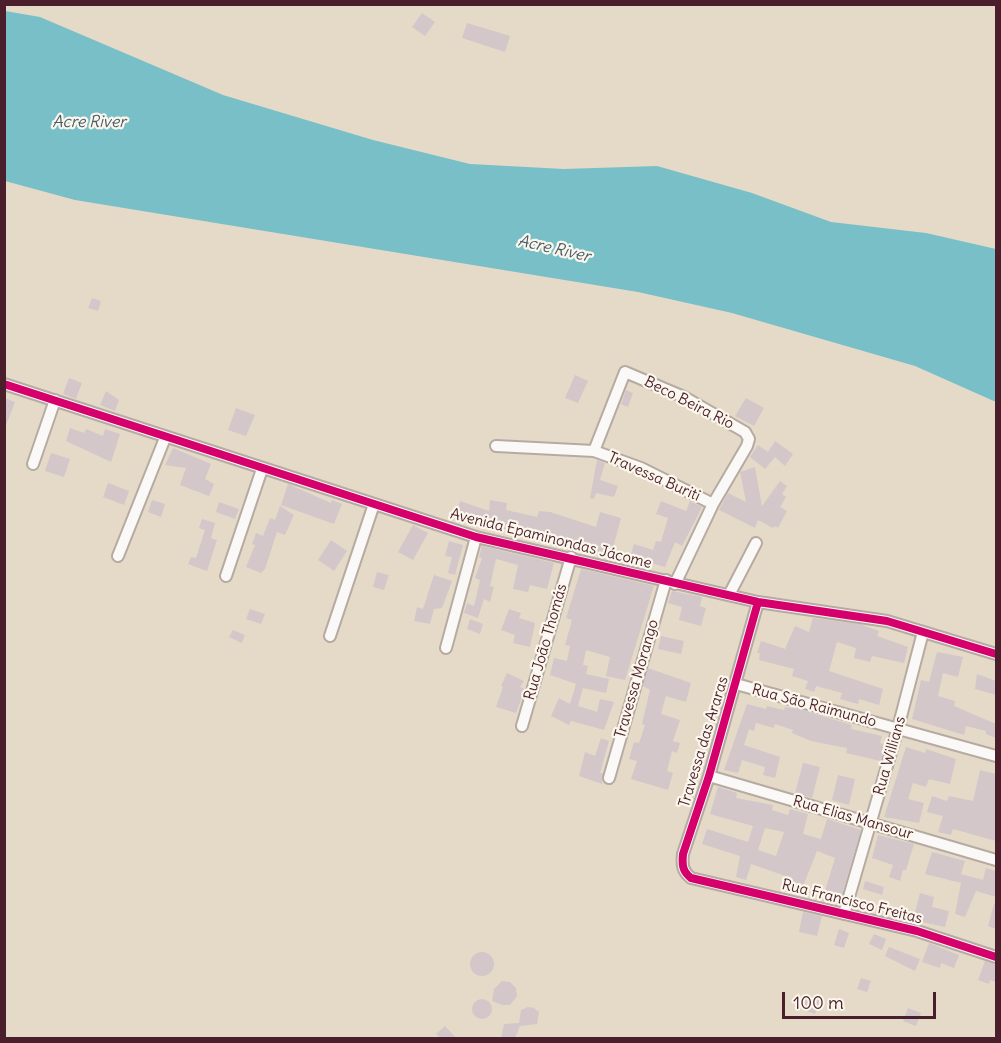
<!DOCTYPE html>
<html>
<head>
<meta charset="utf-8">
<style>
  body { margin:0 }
  #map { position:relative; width:1001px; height:1043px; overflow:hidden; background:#e5dac8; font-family:Delius,sans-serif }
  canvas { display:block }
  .frame { position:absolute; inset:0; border:6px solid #4a1f2b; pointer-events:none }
  .scale { position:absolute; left:782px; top:992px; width:154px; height:27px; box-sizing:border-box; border:3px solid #4a1f2b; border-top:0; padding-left:8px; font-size:18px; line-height:21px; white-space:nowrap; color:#4a1f2b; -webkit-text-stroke:4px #fbf7ec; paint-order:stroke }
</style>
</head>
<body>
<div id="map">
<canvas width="1001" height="1043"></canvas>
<div class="frame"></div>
<div class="scale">100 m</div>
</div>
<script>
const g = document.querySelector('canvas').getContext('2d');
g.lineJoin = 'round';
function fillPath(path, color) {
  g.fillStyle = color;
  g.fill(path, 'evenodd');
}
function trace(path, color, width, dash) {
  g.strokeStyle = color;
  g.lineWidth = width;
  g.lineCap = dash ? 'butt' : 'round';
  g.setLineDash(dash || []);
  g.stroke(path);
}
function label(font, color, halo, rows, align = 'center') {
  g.font = font + ' Delius,sans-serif';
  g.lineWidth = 4.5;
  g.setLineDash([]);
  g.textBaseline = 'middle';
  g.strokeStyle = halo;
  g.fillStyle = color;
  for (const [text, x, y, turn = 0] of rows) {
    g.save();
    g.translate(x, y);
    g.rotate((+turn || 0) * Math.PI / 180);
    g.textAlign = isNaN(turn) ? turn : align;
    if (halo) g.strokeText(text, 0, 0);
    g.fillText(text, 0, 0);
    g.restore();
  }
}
fillPath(new Path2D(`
  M5,11L40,17L223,95L373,140L470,164L564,169L657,166L752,193L831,222L926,233L996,249V402L915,366L732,313L638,292L75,200L5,181Z`), '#78bfc8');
fillPath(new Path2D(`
  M422,13L435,22L425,36L412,27Z
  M467,23L510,36L505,52L462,38Z
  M92,298L101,301L98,311L88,308Z
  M575,375L588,381L578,403L565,398Z
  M69,378L82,383L76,399L63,394Z
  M626,390L633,393L628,407L621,404Z
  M106,391L119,400L115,411L100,405Z
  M4,398L15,402L5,428H4Z
  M746,398L764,408L754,426L735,416Z
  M236,408L255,415L246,436L228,430Z
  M70,428L84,433L86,429L103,436L105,429L120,434L111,462L66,441Z
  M775,441L793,454L785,466L775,457L765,469L750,457L758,445L768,452Z
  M173,448L211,464L205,479L214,484L209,496L180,485L186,468L165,465Z
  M51,453L70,459L64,477L45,471Z
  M597,460L605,463L600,480L618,486L614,497L596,493L594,499L590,498Z
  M755,467L762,506L780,481L787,486L782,494L786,497L780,507L787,511L778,528L775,526L773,528L758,520L755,528L719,510L728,493L746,502L740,472Z
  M108,483L129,491L124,505L103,497Z
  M288,484L331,503L332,500L342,504L334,524L281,505Z
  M152,500L165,504L161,517L148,512Z
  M490,500L507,503L506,510L537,517L539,511L550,512L596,527L600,512L621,518L610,559L575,547V545L533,534L534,531L517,527L516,531L486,526L487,521L470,518L468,522L455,518L460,501L489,511Z
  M661,501L686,511L690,501L702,507L682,546L675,542L665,567L630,557L634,544L653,550L656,541L661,542L668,518L656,514Z
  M219,502L239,509L235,519L216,512Z
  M280,506L294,515L285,535L277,532L265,569L261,573L246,567L255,545L252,544L256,533L263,536L270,518L275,520Z
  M202,519L215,523L211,538L217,540L207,571L188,564L191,557L196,558L205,530L199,528Z
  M413,525L428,533L413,560L398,552Z
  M331,540L347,551L334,571L318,560Z
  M449,541L463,545L455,575L448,573L452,557L445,556Z
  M482,546L554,563L547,589L530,585L528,592L513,589L518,565L496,559L490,586L494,587L490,602L484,599L478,618L464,613L467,603L474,606L480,580L475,578L482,558L479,557Z
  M581,569L654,586L625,680L606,676L610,657L586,650L583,665L588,666L586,674L609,679L606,693L583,688L578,706L597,712L600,699L614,702L604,730L571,721L569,725L551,716L559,698L570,704L576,684L550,675L554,658L567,661L570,646L565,645L572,620L566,618Z
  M377,572L389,575L384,590L373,587Z
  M434,575L452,581L442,608L434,609L430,624L414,621L417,607L423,609Z
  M672,591L702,597L700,606L706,608L701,626L679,620L682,607L668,603Z
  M250,609L265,614L261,624L246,619Z
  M509,609L521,613L519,618L535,623L530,647L513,643L515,635L501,630Z
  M813,618L859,624L879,631L877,636L908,647L904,663L872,656L870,662L854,658L856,648L837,642L829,671L883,689L879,705L859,699L858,704L840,699L842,693L816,686L814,692L805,689L808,681L792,676L794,669L759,660L760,653H757L761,641L785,649L795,626L809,632Z
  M470,619L483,624L480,634L467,629Z
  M233,630L245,635L242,643L229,637Z
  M661,636L684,641L681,654L658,649Z
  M937,652L963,657L958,677L943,673L938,696L955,701L954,706L996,724V738L986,734V731L966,726L964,735L912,719L921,680L929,682Z
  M648,668L691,683L686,702L666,696L661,714L680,720L673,741L680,743L677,753L672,751L667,771L673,773L668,790L631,779L637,761L629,759L634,742L639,743L645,725L642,724L650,690L643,686Z
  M507,673L524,681L520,687L525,689L516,713L496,707L503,687L501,686Z
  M977,674L996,681V695L975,689Z
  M747,704L766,709L767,706L784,710L785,707L799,709L852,725L851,729L882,736L880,743L885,745L881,761L846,753L847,748L811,741L792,733L793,730L775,724L774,728L756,723L754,731L749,729L744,745L780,757L775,778L763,775L765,767L742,760L738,773L724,770Z
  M601,738L609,741L600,773H603L602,784L579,776L585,752L595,756Z
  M906,747L925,753L926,749L956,759L950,784L929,779L926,787L913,783L908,799L924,803L919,823L884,817Z
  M803,763L820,767L812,798L795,793Z
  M980,770L996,774V841L953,829L951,835L938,832L943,816L927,812L932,796L947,801L949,796L973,801Z
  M838,775L855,779L849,805L832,800Z
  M718,787L737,793L736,798L773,805L772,810L788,815L790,809L808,814L803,834L821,839L827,819L861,830L839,905L822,901L835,858L817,851L800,894L787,890L791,878L751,864L746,880L736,877L740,856L702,844L707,829L748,842L753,826L710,814ZM765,828L784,832L776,856L758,850Z
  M878,835L914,844L906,870H903L900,881L889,877L893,865L872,858Z
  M932,852L965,861L961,874L983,880L986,868L996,871V897L976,891L965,917L955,914L961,883L925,874Z
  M865,881L884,887L882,895L863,889Z
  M920,893L934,897L932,907L949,911L945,927L913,920Z
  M994,904H996V929L988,926Z
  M803,912L822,916L817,936L799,932Z
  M839,929L849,933L844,948L834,945Z
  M874,934L886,939L882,950L869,944Z
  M929,943L959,955L954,968L941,963L940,968L922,962Z
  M889,947L920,959L915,971L885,956Z
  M470 964a12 12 0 1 1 24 0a12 12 0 1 1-24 0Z
  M985,961L996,965V982L990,980L989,984L978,980Z
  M861,978L871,981L867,992L857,989Z
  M502,981L510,982L516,988L517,996L510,1005H502L492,1001L494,989Z
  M806,995L820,1000L815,1014L801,1009Z
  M472 1009a10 10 0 1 1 20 0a10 10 0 1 1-20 0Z
  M528,1007L534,1008L539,1012L537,1024L520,1026L515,1038H501L504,1024L519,1023L521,1010Z
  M908,1008L921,1013L916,1026L903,1021Z
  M445,1026L456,1038H440L436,1034Z`), '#d3c7c9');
const street = new Path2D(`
  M4,384L476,537L758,602L887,621L996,654
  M496,446L594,451L641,468L713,504
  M594,451L625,372L684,397L745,432L749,439L747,446L713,504L675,584
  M33,464L55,400
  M118,556L165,438
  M226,576L262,469
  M729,595L756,543
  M758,602L709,776L683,854C682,864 682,871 691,878L917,931L996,957
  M330,636L374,504
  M446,648L476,537
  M736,684L996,756
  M522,726L571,557
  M709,776L996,860
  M609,778L666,580
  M844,914L898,728L923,632`);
trace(street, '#b6aba2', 14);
trace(street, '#fbf9f7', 10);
trace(new Path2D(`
  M4,384L476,537L758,602L887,621L996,654
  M758,602L709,776L683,854C682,864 682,871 691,878L917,931L996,957`), '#d6006c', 8);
label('15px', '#4a1f2b', '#fbf7ec', [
  ["Beco Beira Rio",689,403,27],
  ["Travessa Buriti",654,477,24],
  ["Avenida Epaminondas Jácome",551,539,14],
  ["Rua João Thomás",546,642,-74],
  ["Travessa Morango",637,679,-74],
  ["Rua São Raimundo",814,706,15],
  ["Travessa das Araras",704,742,-73],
  ["Rua Willians",890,756,-74],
  ["Rua Elias Mansour",853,818,16],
  ["Rua Francisco Freitas",852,902,14]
]);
label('italic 16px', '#4a5b6a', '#fbf7ec', [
  ["Acre River",89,122],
  ["Acre River",554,249,13]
]);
</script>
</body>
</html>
